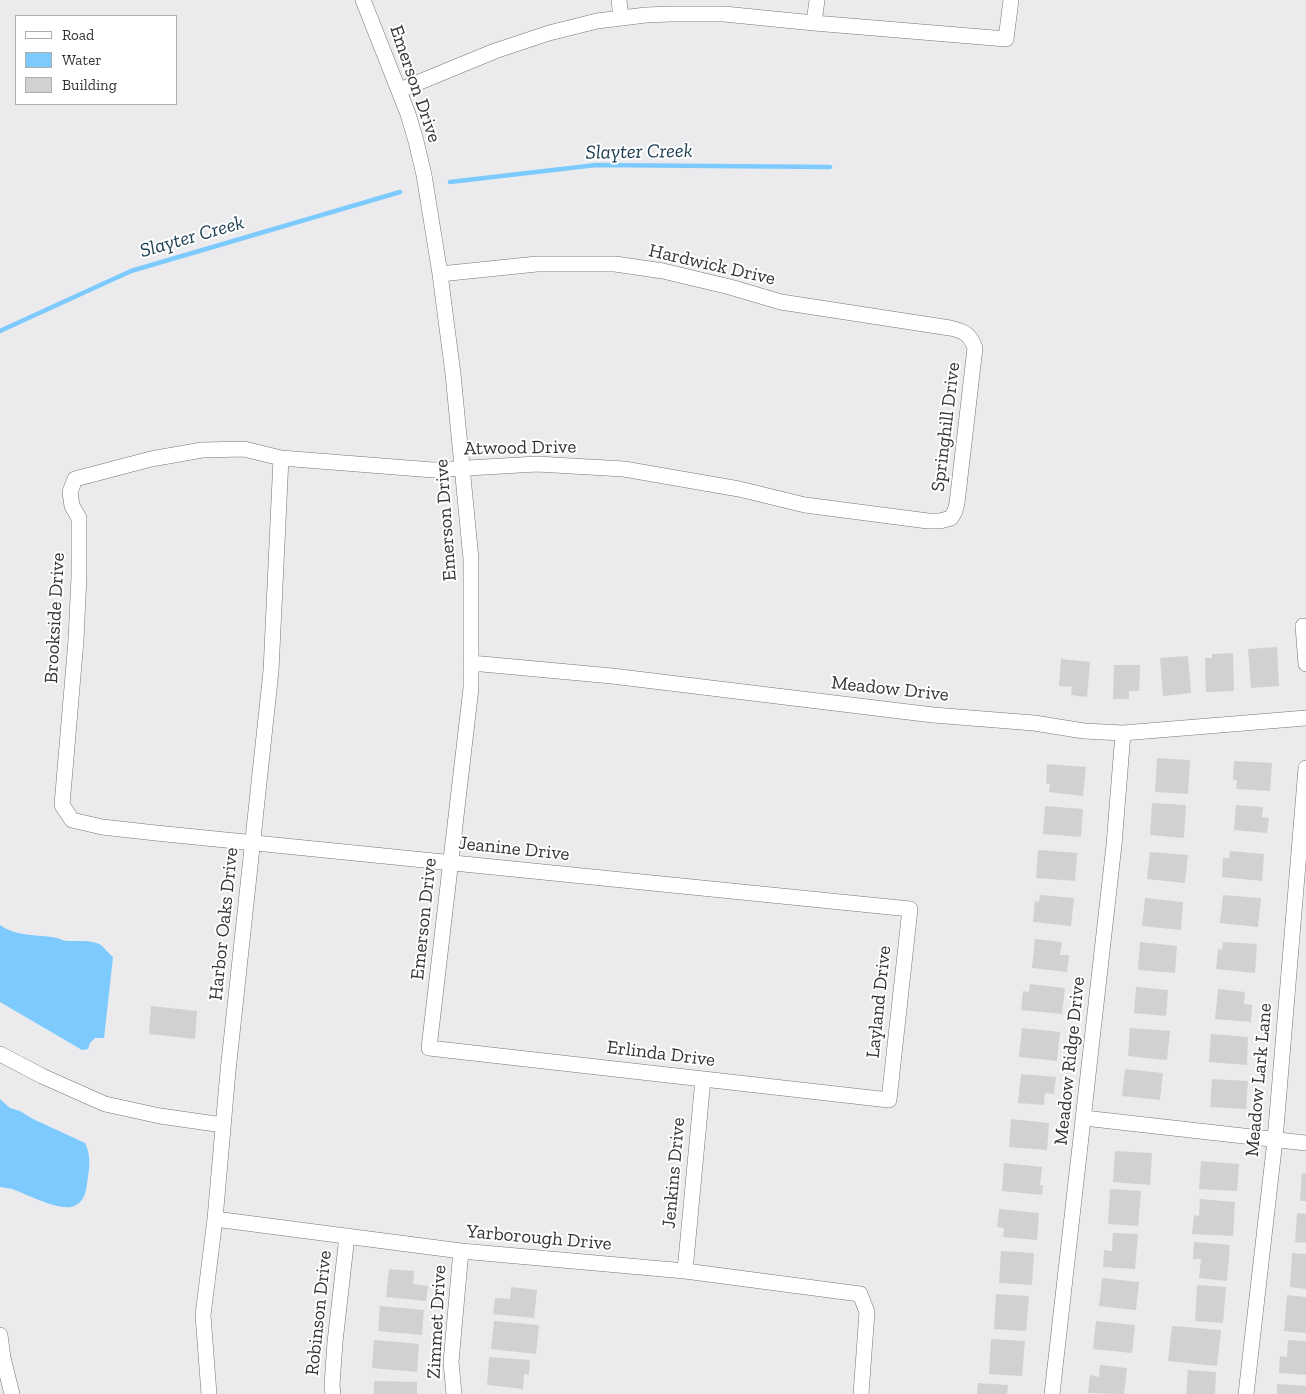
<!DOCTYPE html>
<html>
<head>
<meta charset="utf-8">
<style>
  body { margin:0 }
  #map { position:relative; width:1306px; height:1394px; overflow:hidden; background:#ebebed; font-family:"Zilla Slab",serif }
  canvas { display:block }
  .legend { position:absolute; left:15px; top:15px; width:162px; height:90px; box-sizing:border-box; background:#fff; border:1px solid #aeaeae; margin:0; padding:6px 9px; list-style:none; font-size:15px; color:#343435 }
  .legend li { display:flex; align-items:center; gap:10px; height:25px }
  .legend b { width:25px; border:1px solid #aeaeae }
</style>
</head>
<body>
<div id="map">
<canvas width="1306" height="1394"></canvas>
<ul class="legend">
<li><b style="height:6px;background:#fff"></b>Road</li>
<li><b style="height:14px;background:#7dcaff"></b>Water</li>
<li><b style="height:14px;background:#d1d1d3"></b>Building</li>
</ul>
</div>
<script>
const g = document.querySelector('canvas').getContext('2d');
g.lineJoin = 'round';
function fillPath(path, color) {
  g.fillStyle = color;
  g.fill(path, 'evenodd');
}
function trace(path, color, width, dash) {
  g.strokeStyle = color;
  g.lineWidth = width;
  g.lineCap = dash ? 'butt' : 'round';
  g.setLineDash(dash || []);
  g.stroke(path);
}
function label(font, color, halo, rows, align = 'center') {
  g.font = font + ' "Zilla Slab",serif';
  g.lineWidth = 4;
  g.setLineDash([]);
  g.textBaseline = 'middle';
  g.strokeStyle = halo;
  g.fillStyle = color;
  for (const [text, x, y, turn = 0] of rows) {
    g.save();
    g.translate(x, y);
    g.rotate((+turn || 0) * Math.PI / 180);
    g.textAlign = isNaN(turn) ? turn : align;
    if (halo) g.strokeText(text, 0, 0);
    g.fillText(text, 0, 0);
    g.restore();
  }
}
fillPath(new Path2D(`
  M0,925C16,937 37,934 57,938C61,939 64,941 68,941C76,941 92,940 99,944C101,944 110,955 113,957L104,1038H95L90,1043L88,1049L82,1050L0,1002Z
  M0,1099L10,1108L20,1111L33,1119L85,1143C92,1157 89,1169 87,1184C86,1193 83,1203 74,1206C61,1212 28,1195 15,1190C10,1188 5,1188 0,1187Z`), '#7dcaff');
trace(new Path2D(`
  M450,182L596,165L830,167
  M0,331L131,271L400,192`), '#7dcaff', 4.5);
fillPath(new Path2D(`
  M1277,647L1279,686L1251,688L1248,649Z
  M1233,653L1234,691L1206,692L1205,658H1212V654Z
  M1188,656L1191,693L1163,696L1160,658Z
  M1061,659L1090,662L1087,697L1071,695L1072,687L1059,686Z
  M1114,665H1140L1139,691H1129V699H1113Z
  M1157,758L1190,760L1188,794L1155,792Z
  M1234,761L1272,763L1270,791L1236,789L1237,780H1233Z
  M1047,764L1086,767L1083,796L1049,792L1050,784H1046Z
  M1152,803L1186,805L1184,838L1150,835Z
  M1236,805L1263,807L1262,817L1269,818L1267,833L1234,830Z
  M1045,806L1083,809L1081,837L1043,834Z
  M1038,850L1077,853L1075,881L1036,878Z
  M1230,851L1264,854L1262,881L1222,877L1223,858H1229Z
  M1150,852L1188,855L1185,883L1147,879Z
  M1040,895L1074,898L1071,926L1033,922L1035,901L1039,902Z
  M1223,895L1261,898L1258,927L1220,923Z
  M1145,898L1183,902L1181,930L1142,926Z
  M1035,939L1062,942L1060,955H1069L1067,972L1032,968Z
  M1140,942L1177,946L1175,973L1138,970Z
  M1223,942L1257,944L1255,973L1216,969L1218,949L1222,950Z
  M1030,984L1065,988L1062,1014L1021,1010L1023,991L1029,992Z
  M1136,987L1168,990L1166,1016L1134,1013Z
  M1218,989L1245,992L1244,1004L1252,1005L1251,1022L1215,1019Z
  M151,1006L197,1011L195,1039L149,1034Z
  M1022,1028L1060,1032L1057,1061L1019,1057Z
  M1130,1028L1170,1031L1167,1060L1128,1056Z
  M1211,1034L1248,1037L1247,1065L1209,1062Z
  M1125,1069L1163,1073L1160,1100L1122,1096Z
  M1021,1074L1056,1077L1054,1094L1045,1093L1044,1105L1018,1103Z
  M1212,1079L1248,1081L1246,1109L1210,1107Z
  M1011,1119L1049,1123L1047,1150L1009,1147Z
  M1115,1151L1152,1153L1150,1185L1113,1182Z
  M1201,1161L1239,1164L1237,1191L1199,1189Z
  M1004,1163L1042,1167L1040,1185H1043L1042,1195L1002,1191Z
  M1302,1173H1306V1201H1300Z
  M1110,1189L1141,1191L1138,1226L1108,1224Z
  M1200,1199L1235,1202L1233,1236L1192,1234L1194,1215L1199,1216Z
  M999,1209L1039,1213L1037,1240L1003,1237L1004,1228L997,1227Z
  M1297,1213L1306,1214V1243L1295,1242Z
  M1113,1233L1138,1234L1135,1269L1103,1267L1104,1250L1112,1251Z
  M1194,1242L1230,1245L1227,1281L1199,1278L1201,1259H1193Z
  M1001,1251L1034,1253L1032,1285L999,1283Z
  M1292,1253L1306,1254V1289L1290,1287Z
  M389,1269L414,1271L413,1284L428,1286L426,1301L386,1297Z
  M1102,1278L1139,1282L1136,1310L1099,1306Z
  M1197,1285L1226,1287L1223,1323L1195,1321Z
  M511,1287L537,1290L534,1318L493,1314L495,1298L510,1299Z
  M996,1294L1029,1296L1026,1331L994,1329Z
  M1287,1295L1306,1297V1333L1284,1331Z
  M380,1306L424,1310L422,1335L378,1331Z
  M494,1321L539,1325L536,1354L491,1349Z
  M1096,1321L1135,1325L1132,1353L1093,1349Z
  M1172,1326L1221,1330L1217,1366L1168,1361Z
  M991,1339L1025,1341L1022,1376L989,1374Z
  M374,1340L419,1344L417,1372L372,1368Z
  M1288,1340L1306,1341V1375L1279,1373L1280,1356L1287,1357Z
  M489,1357L530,1360L529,1375L524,1374L523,1389L487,1385Z
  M1100,1365L1127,1368L1124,1394L1088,1393L1090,1375L1099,1377Z
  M1188,1370L1216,1372L1215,1394H1186Z
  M374,1381L417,1382V1394H374Z
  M978,1383L1008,1385L1007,1394H977Z
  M1277,1384L1306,1386V1394H1277Z`), '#d1d1d3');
const minor = new Path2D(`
  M363,0L408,114L416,141L424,175L440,274L453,374L471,559V688L429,1048L889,1100L910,909L156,833L102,827L72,820L62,805L76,640L79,576V518L72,506L70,492L75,479L151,459L202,450L244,449L281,458L433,470L537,464L624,469L739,489L805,505L928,521H940L951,518L955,511L957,503L975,348C970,334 964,331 950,328L781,302L730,287L663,271L615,264H537L440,274
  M619,0L621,17
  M814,23L817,0
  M400,90L495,51L549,33L597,21L646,15L671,14H724L814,23L1006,39L1011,0
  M1303,626L1306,664
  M471,663L612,676L933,715L1034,723L1084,731L1123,733L1306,718
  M0,1054L42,1076L105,1104L160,1116L223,1125
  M1084,1118L1306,1143
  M215,1219L461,1251L685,1271L860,1294L867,1312L861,1394
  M685,1271L703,1079
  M0,1335L3,1358L12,1394
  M209,1394L203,1315L215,1219L228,1071L271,671L281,458
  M333,1394L332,1385L335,1342L347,1236
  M454,1394L451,1362L461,1251
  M1052,1394L1114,845L1123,733
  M1246,1394L1275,1140L1306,768`);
trace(minor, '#757678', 16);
trace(minor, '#fff', 15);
label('19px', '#343435', '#fff', [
  ["Emerson Drive",415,84,71],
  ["Hardwick Drive",712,265,13],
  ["Springhill Drive",946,427,-83],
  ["Atwood Drive",520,448,-1],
  ["Emerson Drive",446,520,-94],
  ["Brookside Drive",55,618,-87],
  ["Meadow Drive",890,689,6],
  ["Jeanine Drive",514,849,6],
  ["Emerson Drive",424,919,-84],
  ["Harbor Oaks Drive",224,924,-84],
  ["Layland Drive",879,1002,-84],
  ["Erlinda Drive",661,1054,7],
  ["Meadow Ridge Drive",1070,1061,-84],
  ["Meadow Lark Lane",1259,1080,-85],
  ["Jenkins Drive",674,1173,-85],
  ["Yarborough Drive",539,1238,5],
  ["Robinson Drive",319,1313,-84],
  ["Zimmet Drive",437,1322,-87]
]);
label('italic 20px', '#193b50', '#fff', [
  ["Slayter Creek",639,152,-1],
  ["Slayter Creek",192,237,-16]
]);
</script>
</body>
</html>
